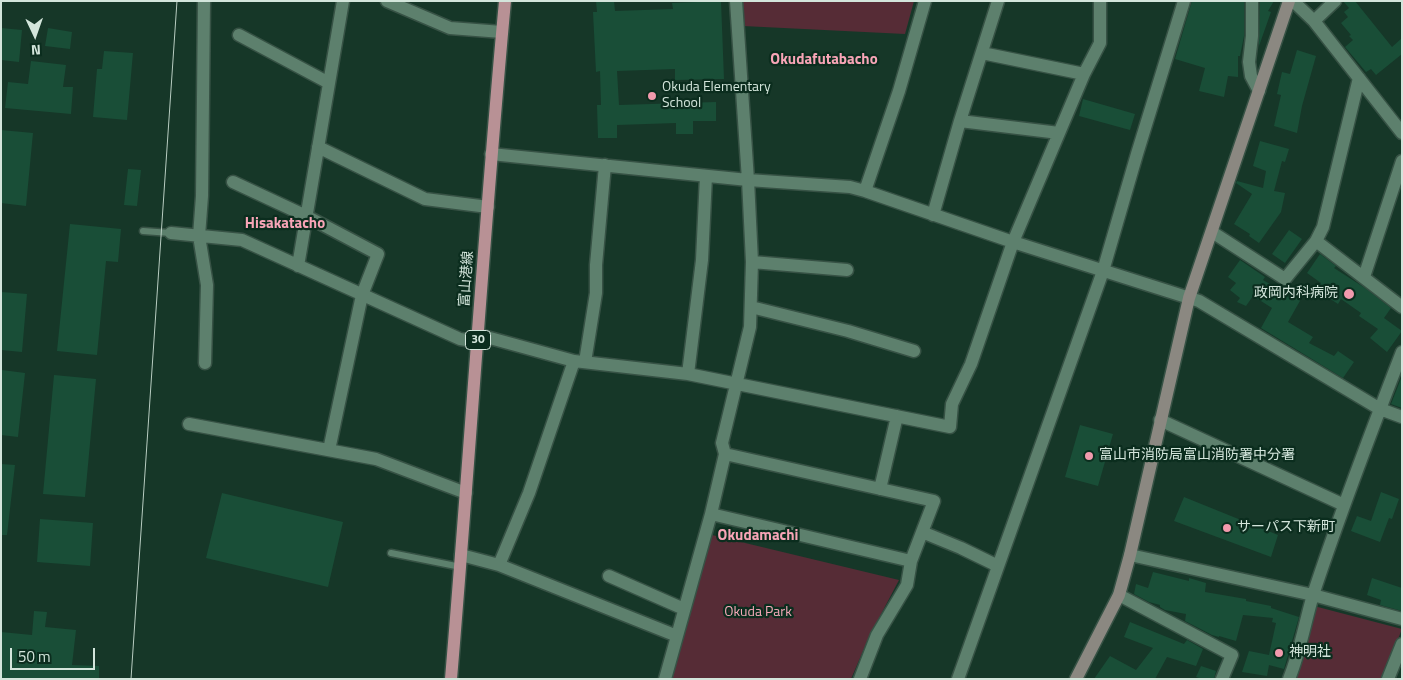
<!DOCTYPE html>
<html>
<head>
<meta charset="utf-8">
<style>
  body { margin:0 }
  #map { position:relative; width:1403px; height:680px; overflow:hidden; background:#163728; font-family:"Titillium Web",sans-serif }
  canvas { display:block }
  .frame { position:absolute; inset:0; border:2px solid #d3e5db; pointer-events:none }
  .north { position:absolute; left:10px; top:10px; width:50px; height:50px; -webkit-text-stroke:4px #0b2d1e; paint-order:stroke; rotate:177deg; font-size:14px; font-weight:700; line-height:20px; text-align:center; color:#d3e5db }
  .north::after { content:''; display:block; margin:auto; width:18px; height:22px; background:#d3e5db; clip-path:polygon(50% 0,100% 100%,50% 72%,0 100%) }
  .scale { position:absolute; left:10px; top:648px; width:85px; height:22px; box-sizing:border-box; border:2px solid #d3e5db; border-top:0; padding-left:6px; font-size:15px; line-height:18px; white-space:nowrap; color:#d3e5db; -webkit-text-stroke:4px #0b2d1e; paint-order:stroke }
</style>
</head>
<body>
<div id="map">
<canvas width="1403" height="680"></canvas>
<div class="frame"></div>
<div class="north">N</div>
<div class="scale">50 m</div>
</div>
<script>
const g = document.querySelector('canvas').getContext('2d');
g.lineJoin = 'round';
function fillPath(path, color) {
  g.fillStyle = color;
  g.fill(path, 'evenodd');
}
function trace(path, color, width, dash) {
  g.strokeStyle = color;
  g.lineWidth = width;
  g.lineCap = dash ? 'butt' : 'round';
  g.setLineDash(dash || []);
  g.stroke(path);
}
function label(font, color, halo, rows, align = 'center') {
  g.font = font + ' "Titillium Web","Noto Sans JP",sans-serif';
  g.lineWidth = 4.5;
  g.setLineDash([]);
  g.textBaseline = 'middle';
  g.strokeStyle = halo;
  g.fillStyle = color;
  for (const [text, x, y, turn = 0] of rows) {
    g.save();
    g.translate(x, y);
    g.rotate((+turn || 0) * Math.PI / 180);
    g.textAlign = isNaN(turn) ? turn : align;
    if (halo) g.strokeText(text, 0, 0);
    g.fillText(text, 0, 0);
    g.restore();
  }
}
fillPath(new Path2D(`
  M741,1H914L905,34L743,26Z
  M712,535L899,580L869,637L851,679H672Z
  M1314,606L1402,629L1382,679H1293Z`), '#562c36');
fillPath(new Path2D(`
  M596,1H614L615,11L673,9L672,3L721,1L724,79L675,80V69L617,71L619,105L716,102V121H693V134H676V123L617,125V138H598L597,105H601L600,71L596,72L593,12H597Z
  M1192,1H1244V36L1240,56H1238V77L1228,76L1224,97L1199,91L1205,68L1175,59Z
  M1260,1H1274L1268,11L1271,12L1259,46Z
  M1343,1H1355L1392,47L1402,38V54L1376,75L1371,69L1366,72L1345,47L1353,40L1349,36L1351,35L1341,23L1348,17L1344,12L1349,8Z
  M1,28L22,30L19,62L1,60Z
  M48,28L72,32L70,49L45,46Z
  M1297,50L1316,56L1302,106L1297,133L1274,126L1281,95L1277,94L1282,72L1290,74Z
  M104,51L133,53L127,120L93,117L97,69H102Z
  M31,61L66,65L63,87H73L71,114L5,108L8,82L28,84Z
  M1083,99L1135,114L1130,130L1079,116Z
  M1,130L33,133L26,206L1,203Z
  M1260,141L1289,149L1285,162L1282,161L1274,191L1285,193L1281,212L1259,243L1249,236L1250,234L1234,224L1252,194L1236,183L1237,181L1263,188L1266,171L1253,166Z
  M128,169L141,170L137,206L124,205Z
  M70,224L121,229L118,262L106,261L97,355L57,351Z
  M1289,230L1302,239L1285,263L1272,254Z
  M1320,254L1336,266L1334,268L1365,288L1391,308L1384,318L1402,331L1387,352L1370,338L1378,329L1359,316L1361,313L1341,299L1338,304L1317,290L1321,283L1307,273Z
  M1240,260L1265,277L1263,280L1282,291L1283,289L1301,299L1288,322L1313,337L1309,343L1334,356L1338,351L1354,362L1343,378L1261,328L1272,308L1253,296L1246,306L1237,302L1240,298L1230,290L1236,283L1228,277Z
  M1,292L27,294L22,352L1,350Z
  M2,370L25,373L18,437L1,435Z
  M54,375L96,379L85,497L43,494Z
  M1402,376V408L1391,404Z
  M1080,425L1113,434L1098,486L1065,477Z
  M1,464L15,465L7,535H1Z
  M1381,492L1399,499L1392,519L1389,518L1380,542L1351,531L1357,516L1371,521Z
  M222,493L343,522L328,587L206,558Z
  M1184,497L1278,535L1271,557L1174,521Z
  M40,519L93,523L90,566L37,562Z
  M1153,572L1189,581V578L1206,583L1205,592L1246,599V601L1271,606V608L1299,617L1284,669L1269,665L1267,676L1242,672L1249,651L1269,655L1276,623L1272,622L1273,618L1243,615L1236,641L1219,636V637L1212,635L1185,621L1186,614L1165,610L1160,607V605L1149,602L1134,594L1136,584L1148,588Z
  M1372,578L1402,588V611L1380,605L1381,600L1367,595Z
  M34,611L47,612L45,627L76,630L72,665L99,666V679H1V632L32,635Z
  M1130,622L1184,644L1187,640L1203,649L1196,666L1167,657L1155,679H1094L1110,656L1136,670L1153,648L1124,637Z
  M1201,666L1216,671L1214,679H1202L1196,677Z`), '#194e37');
const lane = new Path2D(`
  M143,231L171,233
  M391,553L461,567`);
const street = new Path2D(`
  M204,1L202,196L199,236L207,285L205,363
  M387,1L450,28L502,32
  M1252,1V36L1249,62L1251,76L1259,91
  M1293,1L1314,21L1402,133
  M1314,21L1335,1
  M239,35L329,83
  M982,53L1084,74
  M960,121L1059,133
  M318,147L425,199L488,207
  M491,154L748,180L850,187L865,191L1013,242L1199,301L1380,409L1402,417
  M233,182L306,216L378,254L362,295L329,450
  M865,191L899,91L925,1
  M933,215L960,121L998,1
  M1212,232L1285,279L1316,241L1323,227L1359,78
  M171,233L242,240L460,339L478,342
  M1316,241L1402,307
  M752,262L847,270
  M298,266L343,1
  M1364,277L1402,161
  M751,307L848,331L914,351
  M479,335L574,361L688,374L950,427L952,404L971,364L1013,242L1084,74L1100,43V1
  M585,362L596,293V265L605,165
  M688,374L702,260L706,176
  M1160,420L1344,505
  M189,424L376,459L466,493
  M725,454L934,501L911,561L907,585L877,635L860,679
  M880,489L897,416
  M711,514L911,561
  M922,532L961,548L998,566
  M461,555L499,565L529,493L574,361
  M1130,555L1313,595L1402,619
  M499,565L677,636
  M609,576L684,609
  M1119,595L1232,655L1222,679
  M665,679L711,514L725,454L722,443L750,327L752,262L748,180L736,1
  M958,679L1103,271L1137,154L1184,1
  M1289,679C1300,652 1305,622 1313,595C1340,513 1371,432 1402,352
  M1388,679L1402,644`);
const secondary = new Path2D(`
  M1076,679L1119,595L1130,555L1189,298L1289,1`);
const primary = new Path2D(`
  M451,679C470,453 484,227 505,1`);
trace(lane, '#375245', 9);
trace(street, '#375245', 15);
trace(secondary, '#375245', 15);
trace(primary, '#375245', 15);
trace(lane, '#5d806d', 6);
trace(street, '#5d806d', 12);
trace(secondary, '#8b8881', 12);
trace(primary, '#b89195', 12);
trace(new Path2D(`
  M131,679L177,1`), '#b9cdc2', 1);
for (const [x, y, r, color] of [
  [652,96,5,"#f29aad"],
  [1349,294,6,"#f29aad"],
  [1089,456,5,"#f29aad"],
  [1227,528,5,"#f29aad"],
  [1279,653,5,"#f29aad"]
]) {
  const dot = new Path2D();
  dot.arc(x, y, r, 0, 2 * Math.PI);
  g.fillStyle = color;
  g.fill(dot);
  trace(dot, '#0b2d1e', 2);
}
for (const [x, y, w] of [
  [478,340,25]
]) {
  const box = new Path2D();
  box.roundRect(x - w / 2, y - 9.5, w, 19, 4);
  g.fillStyle = '#0b2d1e';
  g.fill(box);
  trace(box, '#d3e5db', 1);
}
label('bold 12px', '#d3e5db', null, [
  ["30",478,340]
]);
label('14px', '#d3e5db', '#0b2d1e', [
  ["Okuda Elementary",662,88],
  ["School",662,104],
  ["政岡内科病院",1338,294,"right"],
  ["富山市消防局富山消防署中分署",1099,456],
  ["サーパス下新町",1237,528],
  ["神明社",1289,653]
], 'left');
label('14px', '#d3e5db', '#0b2d1e', [
  ["富山港線",467,279,-86]
]);
label('14px', '#f8aaba', '#0b2d1e', [
  ["Okuda Park",758,613]
]);
label('bold 15px', '#f8a5b7', '#0b2d1e', [
  ["Okudafutabacho",824,60],
  ["Hisakatacho",285,224],
  ["Okudamachi",758,536]
]);
</script>
</body>
</html>
